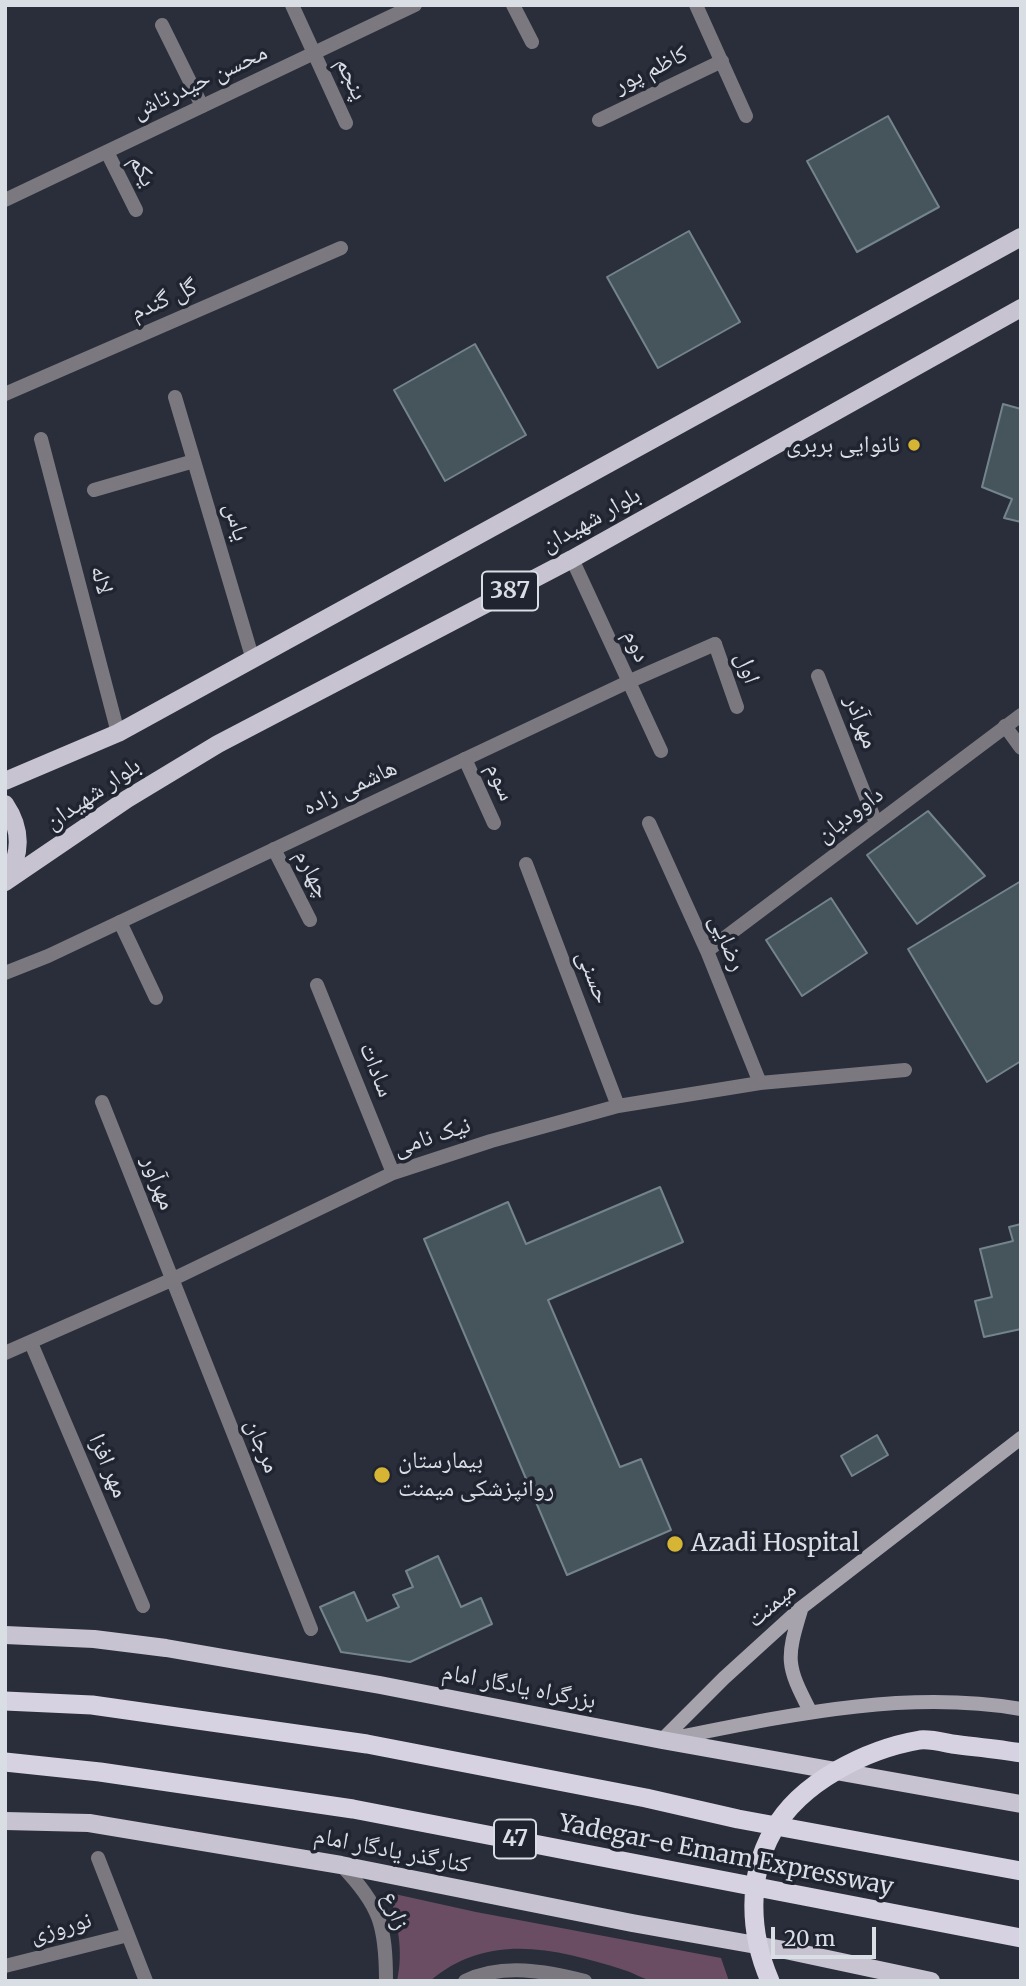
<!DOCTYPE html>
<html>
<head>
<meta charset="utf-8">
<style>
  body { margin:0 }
  #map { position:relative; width:1026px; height:1986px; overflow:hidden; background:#292e3a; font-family:Merriweather,serif }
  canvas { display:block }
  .frame { position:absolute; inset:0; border:7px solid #d9dde4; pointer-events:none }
  .scale { position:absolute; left:771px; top:1927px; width:105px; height:32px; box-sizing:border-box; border:4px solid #d9dde4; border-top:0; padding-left:9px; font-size:21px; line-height:24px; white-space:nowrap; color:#d9dde4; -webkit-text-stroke:5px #1f2430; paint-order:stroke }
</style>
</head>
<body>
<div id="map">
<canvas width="1026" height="1986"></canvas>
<div class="frame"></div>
<div class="scale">20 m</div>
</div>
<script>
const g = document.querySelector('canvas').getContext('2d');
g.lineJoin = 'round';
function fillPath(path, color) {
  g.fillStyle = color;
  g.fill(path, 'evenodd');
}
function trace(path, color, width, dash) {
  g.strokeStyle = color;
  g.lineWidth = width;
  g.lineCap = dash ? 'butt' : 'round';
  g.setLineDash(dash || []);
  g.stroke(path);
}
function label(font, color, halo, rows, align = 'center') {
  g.font = font + ' Merriweather,"Noto Naskh Arabic",serif';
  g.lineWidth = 7;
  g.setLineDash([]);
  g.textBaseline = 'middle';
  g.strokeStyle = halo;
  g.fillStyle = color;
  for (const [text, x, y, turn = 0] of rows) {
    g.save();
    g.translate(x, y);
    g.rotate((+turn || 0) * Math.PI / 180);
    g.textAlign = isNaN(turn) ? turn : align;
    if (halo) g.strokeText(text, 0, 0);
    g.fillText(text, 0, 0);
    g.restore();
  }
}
fillPath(new Path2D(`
  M390,1893L476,1912L721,1958L729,1981C705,1981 678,1983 654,1981C644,1980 634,1973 624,1970C557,1949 489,1931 430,1981H397C404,1950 397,1924 390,1893Z`), '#6a4d63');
const building = new Path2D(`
  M888,116L939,207L857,252L807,161Z
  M689,231L740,322L658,368L607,277Z
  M475,344L526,435L445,481L394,390Z
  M1003,404L1021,409V522L1004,518L1012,499L982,487Z
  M928,811L985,876L917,924L867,855Z
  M1021,881V1061L987,1082L908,949Z
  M831,898L867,953L802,996L766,940Z
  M660,1187L683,1242L548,1300L620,1467L641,1459L671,1530L567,1575L424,1239L508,1202L526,1244Z
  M1021,1224V1329L984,1337L975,1301L992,1297L980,1249L1013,1241L1009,1227Z
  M877,1435L888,1455L852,1476L841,1456Z
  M438,1556L461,1607L481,1598L492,1624L410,1662L341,1652L320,1607L354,1592L367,1621L399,1607L393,1595L413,1587L406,1571Z`);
fillPath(building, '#46555c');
trace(building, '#74848c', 2);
trace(new Path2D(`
  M292,5L346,123
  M513,5L532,42
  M162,25L202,106
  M107,152L136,210
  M715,644L737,707
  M818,676L876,823
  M1005,726L1021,748
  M465,759L494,823
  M274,849L310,920
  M120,922L156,998`), '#7b797f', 14);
trace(new Path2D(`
  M696,5L746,116
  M599,120L722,61
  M5,200L415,5
  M5,394L341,248
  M175,397L253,660
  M41,439L118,733
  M94,490L194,461
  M572,559L661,751
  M649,823L707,951L760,1083
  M526,864L618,1106
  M707,951L1021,715
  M5,973L48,956L628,682L715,644
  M317,985L393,1173
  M102,1102L311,1629
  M31,1343L143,1606
  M5,1353L171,1280L393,1173L491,1141L618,1106L760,1083L905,1070
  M98,1858L146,1981
  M5,1966L128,1935`), '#7b797f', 14);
trace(new Path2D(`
  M341,1865C380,1905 386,1926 386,1981
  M465,1981C502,1963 546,1971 585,1981`), '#7b797f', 14);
trace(new Path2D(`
  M801,1610C786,1659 786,1665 810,1711
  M669,1739C785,1716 903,1689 1021,1709
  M662,1740L724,1678L801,1608L1021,1438`), '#a6a3ad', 14);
trace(new Path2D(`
  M5,781L118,733L1021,237
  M5,804C22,829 22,855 5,880
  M5,882L127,799L218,744L572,559L1021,308
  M5,1635L94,1639L166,1648L380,1685L662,1740L1021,1804
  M5,1821L89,1823L341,1865L632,1923L790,1951L931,1981`), '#c7c3d1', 18);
trace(new Path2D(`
  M5,1701L92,1705L367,1744L646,1798L738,1819L1021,1871
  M5,1762L100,1772L353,1809L1021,1938
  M770,1981C749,1933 747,1877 773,1831C800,1782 867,1749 920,1740C930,1739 942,1742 952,1744C975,1747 998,1749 1021,1753`), '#d6d2e1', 19);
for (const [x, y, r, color] of [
  [914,445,7,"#d6b534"],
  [382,1475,9,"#d6b534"],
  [675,1544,9,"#d6b534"]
]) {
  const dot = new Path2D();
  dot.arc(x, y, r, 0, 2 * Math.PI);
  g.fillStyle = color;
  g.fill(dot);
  trace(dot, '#1f2430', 2.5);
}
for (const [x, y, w] of [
  [510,591,56],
  [515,1839,42]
]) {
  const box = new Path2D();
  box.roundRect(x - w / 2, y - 19.5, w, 39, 5);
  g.fillStyle = '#1f2430';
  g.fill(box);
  trace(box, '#d9dde4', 2);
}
label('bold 23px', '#d9dde4', null, [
  ["387",510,591],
  ["47",515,1839]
]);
label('24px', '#d9dde4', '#1f2430', [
  ["کاظم پور",651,70,-26],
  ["پنجم",351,79,65],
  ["محسن حیدرتاش",200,82,-25],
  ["یکم",142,171,63],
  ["گل گندم",164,300,-24],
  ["بلوار شهیدان",591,520,-29],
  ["یاس",236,522,74],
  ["لاله",101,580,75],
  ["دوم",636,646,65],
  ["اول",747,668,71],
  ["مهرآذر",861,722,69],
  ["سوم",500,782,66],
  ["هاشمی زاده",350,788,-25],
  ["بلوار شهیدان",93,794,-34],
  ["داوودیان",850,815,-37],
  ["چهارم",312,874,63],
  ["رضایی",727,943,67],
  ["حسنی",593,977,69],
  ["سادات",376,1070,68],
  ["نیک نامی",432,1137,-18],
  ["مهرآور",158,1183,69],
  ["مرجان",262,1446,68],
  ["مهر افزا",108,1466,67],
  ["میمنت",772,1605,-41],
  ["بزرگراه یادگار امام",519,1687,11],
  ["کنارگذر یادگار امام",392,1851,11],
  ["Yadegar-e Emam Expressway",726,1856,11],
  ["زارع",395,1911,70],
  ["نوروزی",61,1928,-15]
]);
label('24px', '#d9dde4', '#1f2430', [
  ["نانوایی بربری",900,445,"right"],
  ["بیمارستان",398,1461],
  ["روانپزشکی میمنت",398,1489],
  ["Azadi Hospital",691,1544]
], 'left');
</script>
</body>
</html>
